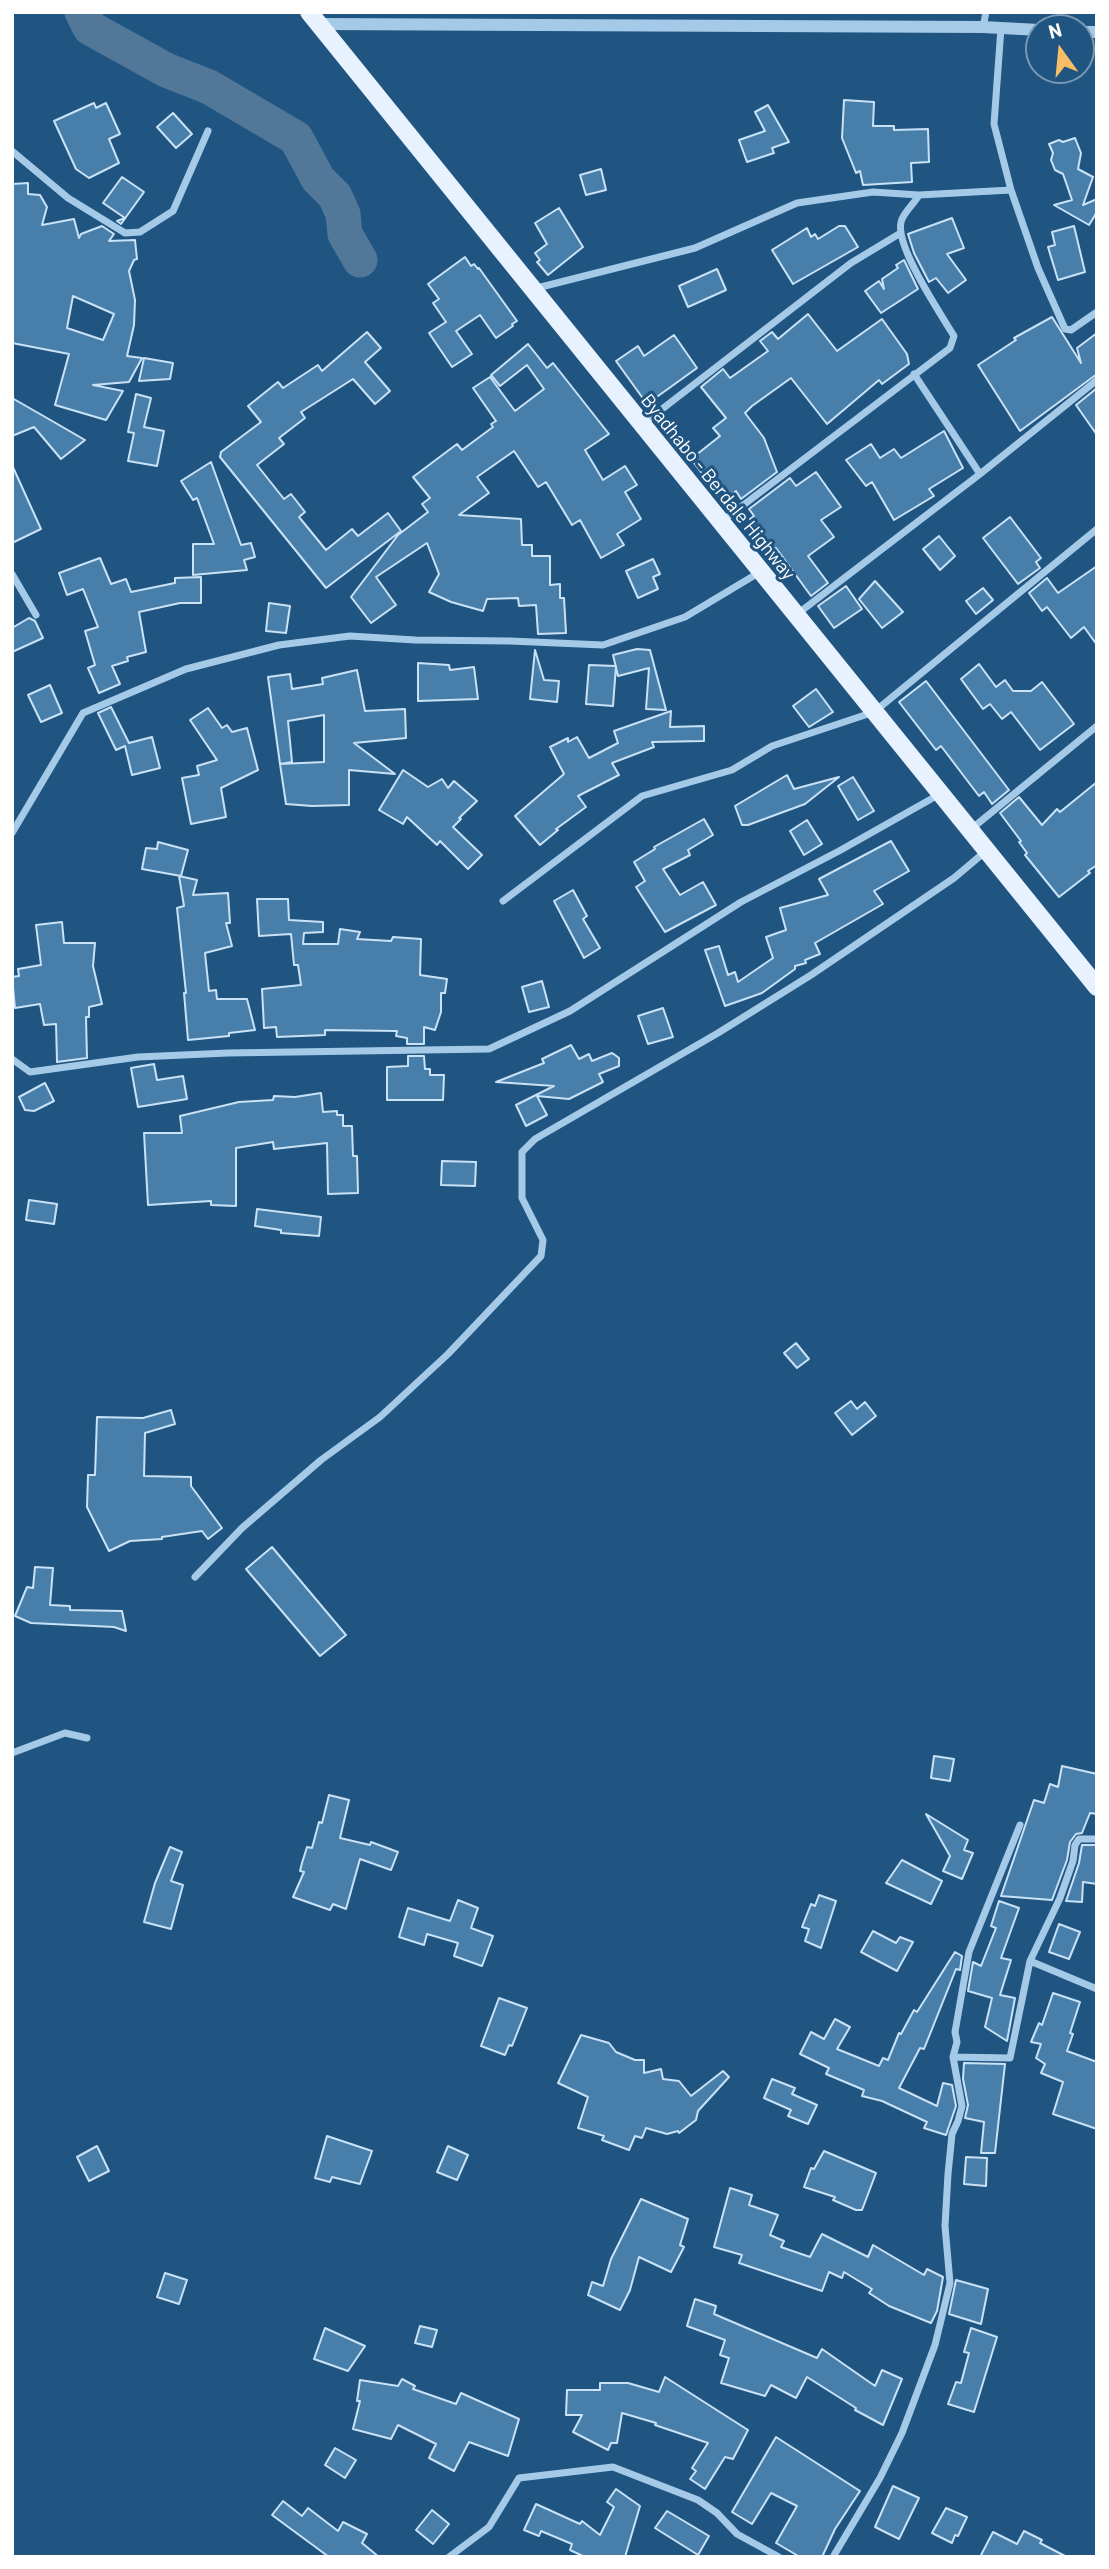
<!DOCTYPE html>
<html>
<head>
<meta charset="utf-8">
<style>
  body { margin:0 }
  #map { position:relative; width:1109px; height:2569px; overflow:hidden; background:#205481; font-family:Barlow,sans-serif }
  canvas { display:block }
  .frame { position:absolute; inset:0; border:14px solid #fff; pointer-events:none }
  .north { position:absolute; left:1025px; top:14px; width:70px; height:70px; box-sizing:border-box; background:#205481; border:2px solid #7998b3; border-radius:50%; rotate:345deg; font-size:19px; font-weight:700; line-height:28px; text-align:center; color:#fff }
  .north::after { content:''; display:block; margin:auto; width:24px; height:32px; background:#f6be66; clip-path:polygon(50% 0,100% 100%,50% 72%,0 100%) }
</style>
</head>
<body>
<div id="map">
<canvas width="1109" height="2569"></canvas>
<div class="frame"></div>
<div class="north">N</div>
</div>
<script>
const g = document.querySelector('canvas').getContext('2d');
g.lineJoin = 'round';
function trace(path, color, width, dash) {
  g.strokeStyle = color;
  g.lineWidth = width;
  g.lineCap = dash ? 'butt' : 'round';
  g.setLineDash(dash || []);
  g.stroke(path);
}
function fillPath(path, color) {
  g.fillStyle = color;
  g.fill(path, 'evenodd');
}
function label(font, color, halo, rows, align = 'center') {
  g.font = font + ' Barlow,sans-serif';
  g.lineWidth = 6;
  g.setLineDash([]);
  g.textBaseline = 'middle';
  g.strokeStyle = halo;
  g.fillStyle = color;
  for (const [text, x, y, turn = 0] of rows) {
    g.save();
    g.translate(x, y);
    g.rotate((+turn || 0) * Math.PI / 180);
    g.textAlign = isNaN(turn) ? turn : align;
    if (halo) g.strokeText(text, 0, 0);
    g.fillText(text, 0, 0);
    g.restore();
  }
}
trace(new Path2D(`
  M82,12L90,28L166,70L209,87L296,138L318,179L335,196L343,214L345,234L360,260`), '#527899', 35);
const building = new Path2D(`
  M844,100L874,102L873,126H894V130L928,129L929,162L911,163L912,182L863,185L860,171L856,173L842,138Z
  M94,103L96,108L106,103L120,134L109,139L119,163L89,178L76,169L54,121Z
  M768,105L789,142L772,148L774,153L747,162L739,140L765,131L755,112Z
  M173,113L192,134L176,148L157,127Z
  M1075,138L1081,153L1078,169L1093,177L1083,205L1097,199V212L1089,225L1054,205L1072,200L1063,174L1055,170L1051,160L1053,153L1049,144L1059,140L1063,142Z
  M601,169L606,190L586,195L580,175Z
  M122,177L144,192L121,224L117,221L125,218L103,203Z
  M28,183V194L40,195L47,207L42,225L74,219L79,238L81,234L102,226L114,234L109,241L135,240L137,259L134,260L129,271L135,300L134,325L127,356L142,358L129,382L93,385L123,391L106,420L55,405L69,354L12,343V184ZM73,296L114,314L103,340L67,328Z
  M559,208L583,247L548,275L537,262L540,260L535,253L547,244L535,223Z
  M952,218L964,248L947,254L966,280L948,293L936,278L929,282L914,253L908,234Z
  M839,226H845L858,247L793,284L772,250L807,228L811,237L815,234L818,239Z
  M1074,226L1085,272L1058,280L1048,247L1055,245L1052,232Z
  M465,257L471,266L474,264L478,269L479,268L517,321L512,324L513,326L496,338L480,315L456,331L472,354L452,367L429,333L446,322L433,303L439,299L428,284Z
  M904,260L918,289L881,313L865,291L879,281L884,289L882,279L898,268L896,265Z
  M717,269L726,290L688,307L679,286Z
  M808,314L837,351L882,319L907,354L909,364L882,384L879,380L827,424L791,378L752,406L745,413L764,438L777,472L741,499L736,491L723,501L691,459L720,436L713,428L726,418L701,387L723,369L730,378L768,351L760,341L772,332L778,339Z
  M1052,317L1081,363L1077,348L1097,333V374L1020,431L978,365L1016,340L1014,338Z
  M367,332L381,348L365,362L390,391L375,404L353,379L301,412L305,418L279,438L284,444L257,465L284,499L291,494L305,512L299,517L326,550L352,529L358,536L388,513L401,531L326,588L220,457L221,452L261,422L248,406L278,382L283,388L318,365L322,371Z
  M674,335L697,368L647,404L616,361L638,346L644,356Z
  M528,344L547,368L553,363L609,434L585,450L603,480L625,466L637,485L625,492L641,519L617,534L624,545L601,558L580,520L572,525L546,482L538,487L514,451L477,477L489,493L459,515L521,519L522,545H532V556H550V585L560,584V598H564L566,633L538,634L536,605L519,606L518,598L487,599L483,611L451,602L429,592L439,574L427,543L376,577L396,605L371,623L351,597L398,535L428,512L422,504L430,498L413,477L457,444L462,450L493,427L491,424L496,421L473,388L490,377L515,411L544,389L527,365L500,386L491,375Z
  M144,358L173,363L170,379L139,381Z
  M1097,388V435L1076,405Z
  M136,394L151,398L144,427L164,431L157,466L128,461L134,433L128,432Z
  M12,398L40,414L85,440L61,459L34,427L12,436Z
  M944,431L963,468L929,489L934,496L894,520L872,482L866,486L846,460L871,444L880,458L894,449L901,458Z
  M211,462L241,545L251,543L255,557L244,560L247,570L193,575V544H214L197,498L193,500L181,481Z
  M12,465L41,529L12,543Z
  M816,472L841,507L821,520L834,537L808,556L828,583L811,596L776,548L772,550L750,519L754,516L749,509L790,478L796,486Z
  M1010,517L1041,558L1036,562L1040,568L1018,584L983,538Z
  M939,536L955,556L940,570L923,549Z
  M100,558L111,584L126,579L131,592L175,583V578L201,577V603H180L139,612L146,652L127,657L128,661L112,666L120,684L99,693L88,668L95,665L85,631L98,627L83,589L67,595L59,573Z
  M653,559L660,574L653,577L658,589L638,598L626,571Z
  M1097,566V645L1084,627L1071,638L1047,607L1042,611L1029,593L1047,578L1058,593Z
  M875,581L903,612L882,628L859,599Z
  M846,586L862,609L834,628L818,606Z
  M983,588L993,600L976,614L966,601Z
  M269,603L290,606L286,633L266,631Z
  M29,618L35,621L43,638L12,652V628Z
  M637,649L650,650L666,710L646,709L649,668L618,676L613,655Z
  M535,650L544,680L559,681L557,702L530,699Z
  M418,663L449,665L450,670L474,667L478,699L418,701Z
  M979,664L996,687L1005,680L1013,691H1031L1042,682L1074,724L1040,750L1011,712L1002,719L990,704L983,709L961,679Z
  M589,665L616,666L613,706L586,704Z
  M357,670L365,711L405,709L406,738L354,743L395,774L349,770V805L312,806L286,804L280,764L324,762V715L288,721L292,762L280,764L268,677L290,674L292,689L323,684L322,678Z
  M926,681L1009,790L992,804L984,792L979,796L941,746L936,750L899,702Z
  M50,685L62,713L41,722L28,695Z
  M816,689L833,712L809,727L793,706Z
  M111,707L129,743L152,737L160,768L132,775L125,746L116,750L98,713Z
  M208,708L222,728L227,725L232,732L247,728L258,770L221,788L226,817L191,824L182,778L199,775L197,766L217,760L190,720Z
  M671,711L670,727L704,726V741L652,742L654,747L612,763L619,775L578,796L586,807L556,829L558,830L540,845L515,816L564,774L550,747L568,738V742L577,737L589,758L618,743L614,731Z
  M403,770L428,787L442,779L448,788L454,781L477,801L459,818L461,819L453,827L482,855L468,869L440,841L437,845L407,817L403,824L379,810Z
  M787,775L794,789L839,777L805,804L748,825H742L735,806Z
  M853,777L874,811L858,820L838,786Z
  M1097,782V865L1088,871L1090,873L1059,897L1025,855L1027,853L1019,842L1021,841L1000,813L1019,797L1042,825L1057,809L1060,812Z
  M704,819L713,835L688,850L690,855L663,869L680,895L703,882L716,905L665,932L636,887L645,881L634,862L655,849L654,847Z
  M807,820L822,844L804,855L790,831Z
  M891,841L909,871L874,891L883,904L815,943L820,954L805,960L806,963L795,966V969L762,993L725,1006L705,950L719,946L728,975L735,972L738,982L773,958L766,937L786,930L780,908L828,895L819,879Z
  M158,842L188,850L181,876L142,869L146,848L157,849Z
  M179,876L197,880L193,895L228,893L230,923H226L232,946L205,953L209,991L216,990L217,999H247L255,1030L229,1033V1036L188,1040L184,993H186L177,908L184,906Z
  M573,890L587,916L583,919L600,948L584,958L554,901Z
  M257,899H288L289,920L323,922V932L304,933L303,944H338L340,929L360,932L357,939L391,941L393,937L421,939L420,975L447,979L445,993H441V1012L435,1030L424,1027V1044H407V1038L396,1036L397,1031L325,1030V1035L277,1037L276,1027L264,1028L262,989L301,985L298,965H294L291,934L259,936Z
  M62,922L64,943H95L93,966L102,1004L89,1007V1017H86L87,1058L57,1062L56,1024L44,1025L40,1004L15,1008L12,977L19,976L18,969L41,965L36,925Z
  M542,981L549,1007L529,1012L522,987Z
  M663,1008L673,1037L648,1044L638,1016Z
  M571,1045L579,1059L589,1054L592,1061L612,1053L615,1055L619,1058V1066L599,1074L603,1082L569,1099L537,1096L547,1115L526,1126L516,1105L554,1086L496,1082L544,1063L542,1059Z
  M408,1056H424L425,1069H430V1075H444L443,1100H387V1067L408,1066Z
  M154,1064L157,1080L183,1076L187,1099L138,1107L131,1068Z
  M45,1083L54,1101L34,1111L25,1110L19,1097Z
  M321,1093L323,1112L337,1111V1115H343V1126H352L353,1156H357L358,1193L328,1194L327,1143L274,1149L273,1142L236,1148V1206L211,1205V1201L148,1205L144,1133H182L180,1116L239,1102L273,1100L274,1096L295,1097Z
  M442,1161L476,1162L475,1186L441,1185Z
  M29,1200L57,1204L54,1224L26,1220Z
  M257,1209L321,1217L319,1236L281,1233V1230L255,1226Z
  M796,1343L809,1359L797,1368L784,1353Z
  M851,1401L857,1409L865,1402L876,1416L852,1435L835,1413Z
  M171,1410L175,1424L145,1433L144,1476L191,1477V1486L222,1528L208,1539L202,1531L162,1537V1539L130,1541L109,1551L87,1507L88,1475H95L97,1417L143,1418Z
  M272,1547L346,1635L320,1656L246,1569Z
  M35,1567L53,1568L50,1605L70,1606V1610L122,1611L126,1631L114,1627L31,1623L15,1616L27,1587L33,1588Z
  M934,1756L954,1759L950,1781L931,1778Z
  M1062,1766L1097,1774V1814L1090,1813L1082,1833L1076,1834L1070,1842L1067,1860L1052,1900L1001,1896L1034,1800L1044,1803L1050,1784L1058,1787Z
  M329,1795L349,1800L340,1838L370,1845L371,1842L398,1852L391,1870L360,1859L346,1909L333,1904L330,1910L293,1897L304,1872L300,1871L302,1863L307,1847L312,1848L319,1822L322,1823Z
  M926,1814L968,1840L964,1850L973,1853L962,1879L943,1871L950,1856Z
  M1082,1845H1097V1884L1083,1882L1082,1902L1066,1901L1079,1863Z
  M170,1847L182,1852L171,1881L183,1885L171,1929L144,1922L155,1883Z
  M902,1860L942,1881L931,1904L886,1883Z
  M819,1895L836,1901L821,1948L805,1941L809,1929L802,1927L811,1904L815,1906Z
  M458,1900L478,1908L471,1928L493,1936L482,1966L454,1956L458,1943L427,1934L424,1945L399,1937L408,1908L450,1921Z
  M999,1901L1019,1908L1001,1958L1011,1960L1000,1995L1015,1998L1007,2041L985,2027L992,1998L968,1991L973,1962L981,1966L996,1928L991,1926Z
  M1059,1924L1080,1932L1069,1959L1049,1952Z
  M873,1931L896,1943L900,1937L913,1942L897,1971L861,1952Z
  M955,1952L962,1956L960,1970L956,1969L924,2049L920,2048L899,2088L937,2106L943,2083L952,2085L956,2106L946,2135L924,2128L927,2122L882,2101L862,2096L864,2090L826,2074L829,2068L800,2054L811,2032L824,2039L835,2019L850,2027L837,2049L879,2066L883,2058L888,2060L899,2033L901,2034L914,2010L917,2012Z
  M1053,1993L1080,2002L1070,2033L1073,2034L1067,2051L1097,2062V2129L1053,2114L1063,2082L1041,2073L1045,2064L1036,2058L1041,2044L1031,2042L1039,2023L1042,2025Z
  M499,1998L527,2008L512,2046L509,2045L505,2055L481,2046Z
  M581,2035L609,2043L616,2052L635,2060H644V2073L661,2069L663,2079L679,2081L691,2096L723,2071L729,2077L698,2111L696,2120L679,2133L678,2131L667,2134L646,2128L642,2138L635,2136L629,2150L602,2140L604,2136L578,2128L588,2097L558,2083Z
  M964,2063L1005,2064L995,2153H981L984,2122L965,2118L968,2105L963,2079Z
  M772,2079L795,2088L792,2094L817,2105L808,2124L788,2116L791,2110L764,2098Z
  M327,2136L372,2151L360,2184L332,2177L330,2182L315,2178Z
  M97,2146L109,2171L89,2181L77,2157Z
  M448,2146L468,2155L457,2180L437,2172Z
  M824,2151L876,2173L862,2210H856L833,2200L835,2197L804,2187L811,2168L814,2169Z
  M966,2157L987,2158L986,2186L964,2184Z
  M730,2188L752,2195L749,2205L778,2215L770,2235L784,2241L781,2247L810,2257L822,2234L868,2257L873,2245L924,2275L927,2269L943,2277L937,2311L931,2323L889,2306L869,2293L872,2289L844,2272L842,2278L829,2272L822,2291L739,2263L742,2255L714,2247Z
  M641,2199L688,2219L680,2245L684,2247L671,2272L639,2257L630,2290L620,2310L588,2295L592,2282L603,2286L611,2259Z
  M165,2273L187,2280L179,2304L157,2297Z
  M956,2280L988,2289L981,2324L949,2314Z
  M695,2299L716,2306L714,2314L817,2358L822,2349L875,2386L882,2370L902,2379L883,2425L855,2410L856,2408L807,2377L796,2398L771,2385L765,2396L721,2383L729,2358L720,2355L725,2340L687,2326Z
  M420,2326L437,2330L432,2347L415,2343Z
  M325,2328L365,2346L348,2371L314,2359Z
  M971,2328L997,2337L974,2412L948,2404L956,2382L961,2383L969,2353L964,2352Z
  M665,2377L748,2430L733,2459L725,2457L705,2489L690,2479L696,2471L692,2468L708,2443L655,2425L656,2423L622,2413L617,2443H611L608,2450L573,2432L582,2415H566L567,2390H600V2383H628L659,2392Z
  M402,2379L415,2386L413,2389L456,2404L461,2393L519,2419L508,2456L469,2442L454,2471L429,2458L436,2444L398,2425L391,2439L353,2429L360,2401H357L360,2380L398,2386Z
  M776,2437L860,2491L835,2529L822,2557H800L776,2543L797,2506L771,2493L752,2524L732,2512Z
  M335,2448L356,2460L345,2478L325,2465Z
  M893,2486L919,2498L899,2539L875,2527Z
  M616,2489L640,2506L625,2557H585L570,2550L572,2544L541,2531L539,2536L524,2530L536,2504L580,2524L582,2521L600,2535L614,2507L607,2502Z
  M283,2501L302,2516L308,2508L338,2531L343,2522L367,2534L362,2543L379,2557H329L272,2515Z
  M946,2508L967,2517L958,2536L955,2535L952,2543L932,2533Z
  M432,2510L449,2524L433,2544L416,2530Z
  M667,2511L709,2536L698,2555L655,2528Z
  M1024,2531L1042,2540L1040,2543L1067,2557H980L993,2532L1017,2544Z`);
fillPath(building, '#487eaa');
trace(building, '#c9e2f6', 2);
trace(new Path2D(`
  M983,27L986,12
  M12,151L68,198L125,233L140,232L173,211L208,131
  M1011,190L1038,268L1065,329L1071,330L1097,312
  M533,289L695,248L797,203L873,192L919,195
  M914,374L980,474
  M644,423L851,263L899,234
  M721,522L950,348L954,336C940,313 895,246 901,222C903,213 914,204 919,195L1011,190L994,124L1001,28
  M12,574L36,615
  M796,615L980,474L1097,380
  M970,830L1097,726
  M12,833L83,713L186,669L279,645L350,636L415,640L510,641L603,645L685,617L760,572
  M503,901L642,796L732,770L772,746L874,712L1097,529
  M12,1059L30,1072L138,1057L228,1053L489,1049L570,1011L741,902L839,851L940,794
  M195,1577L242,1528L321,1460L380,1417L448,1354L541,1256L543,1240L522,1198V1152L535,1139L718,1033L811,975L954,878L986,851
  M12,1753L65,1733L87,1738
  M1030,1961L1097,1989
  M953,2057L1010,2058L1030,1961L1060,1898L1073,1861L1075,1845L1079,1839H1097
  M449,2557L489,2527L519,2478L613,2467L698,2500L717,2513L737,2534L779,2557
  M833,2557L880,2478L902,2433L935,2345L950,2283L945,2226L948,2174L952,2134L958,2121L962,2106L953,2057L957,2042L955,2032L969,1952L1020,1825`), '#a5cae8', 7);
trace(new Path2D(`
  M318,24L983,27L1039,30
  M1081,32H1097`), '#a5cae8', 12);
trace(new Path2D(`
  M309,12L1097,987`), '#e8f2fe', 18);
label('19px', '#fff', '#205481', [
  ["Byadhabo - Berdale Highway",718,487,51]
]);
</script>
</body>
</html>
